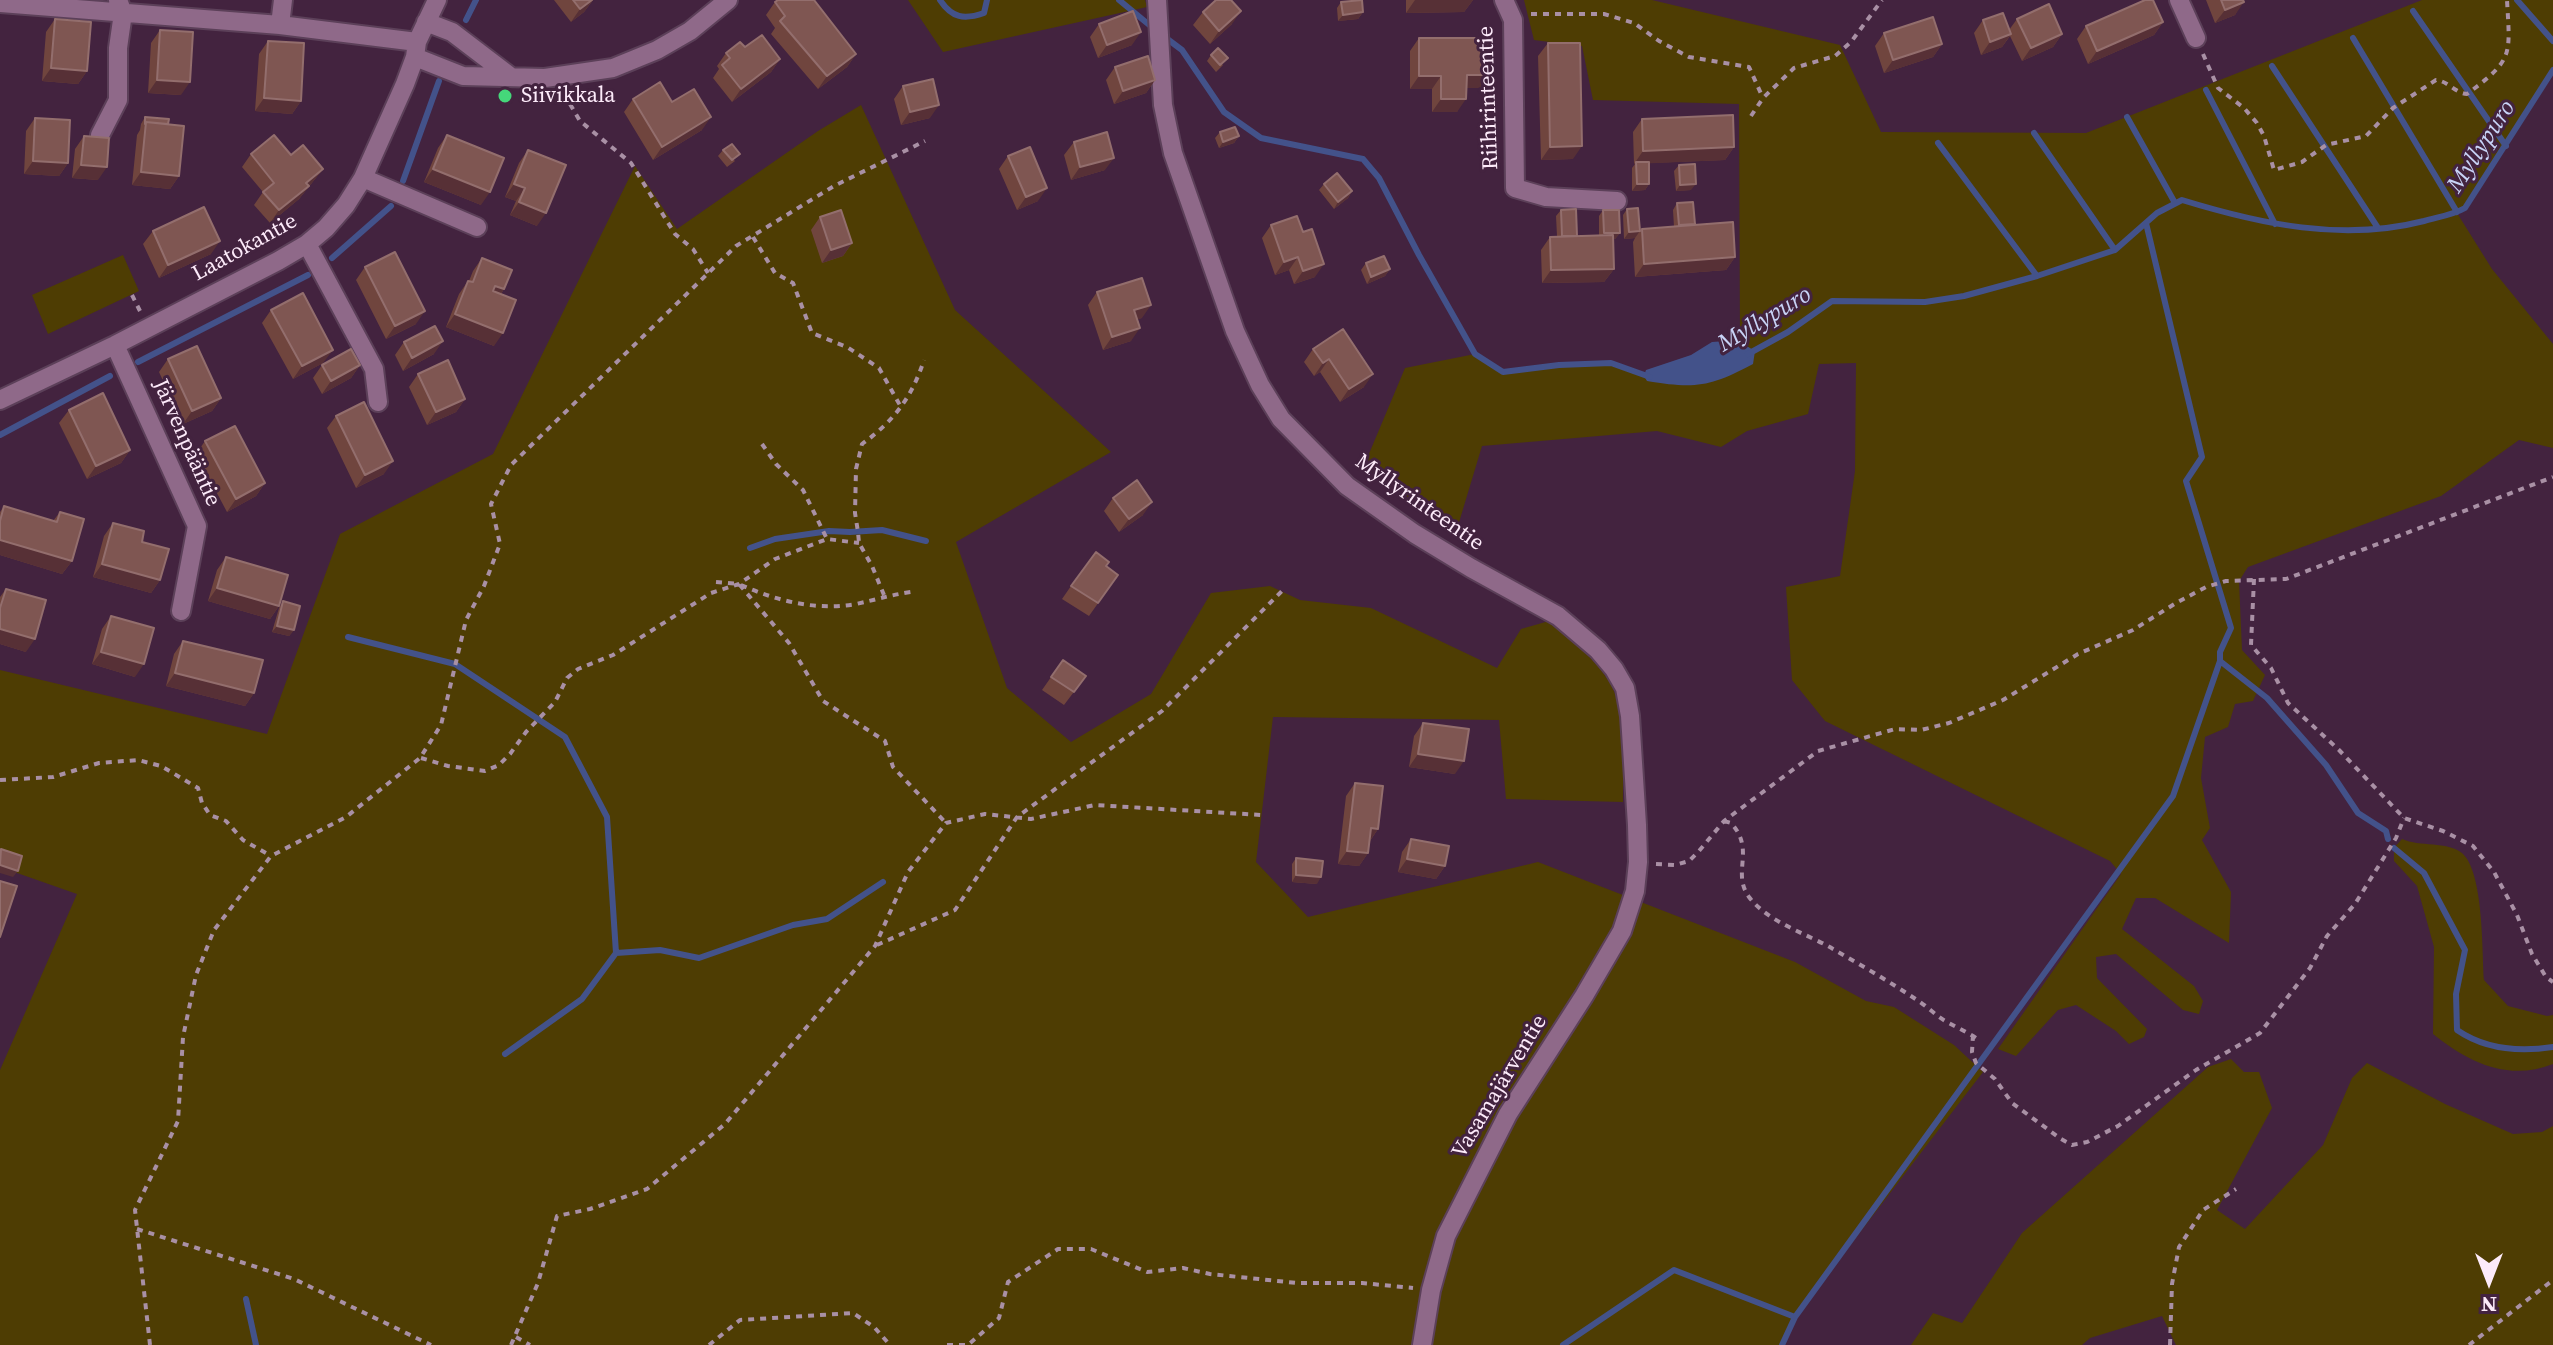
<!DOCTYPE html>
<html>
<head>
<meta charset="utf-8">
<style>
  body { margin:0 }
  #map { position:relative; width:2553px; height:1345px; overflow:hidden; background:#43233f; font-family:"Source Serif 4",serif }
  canvas { display:block }
  .north { position:absolute; left:2449px; top:1241px; width:80px; height:80px; -webkit-text-stroke:6px #43233f; paint-order:stroke; rotate:180deg; font-size:22px; font-weight:700; line-height:32px; text-align:center; color:#fdebfa }
  .north::after { content:''; display:block; margin:auto; width:28px; height:36px; background:#fdebfa; clip-path:polygon(50% 0,100% 100%,50% 72%,0 100%) }
</style>
</head>
<body>
<div id="map">
<canvas width="2553" height="1345"></canvas>
<div class="north">N</div>
</div>
<script>
const g = document.querySelector('canvas').getContext('2d');
g.lineJoin = 'round';
function fillPath(path, color) {
  g.fillStyle = color;
  g.fill(path, 'evenodd');
}
function trace(path, color, width, dash) {
  g.strokeStyle = color;
  g.lineWidth = width;
  g.lineCap = dash ? 'butt' : 'round';
  g.setLineDash(dash || []);
  g.stroke(path);
}
function label(font, color, halo, rows, align = 'center') {
  g.font = font + ' "Source Serif 4",serif';
  g.lineWidth = 6;
  g.setLineDash([]);
  g.textBaseline = 'middle';
  g.strokeStyle = halo;
  g.fillStyle = color;
  for (const [text, x, y, turn = 0] of rows) {
    g.save();
    g.translate(x, y);
    g.rotate((+turn || 0) * Math.PI / 180);
    g.textAlign = isNaN(turn) ? turn : align;
    if (halo) g.strokeText(text, 0, 0);
    g.fillText(text, 0, 0);
    g.restore();
  }
}
fillPath(new Path2D(`
  M908,0H1145L1147,7L943,52Z
  M1524,0H1652L1840,45L1881,132L2086,133L2422,0H2553V70L2465,208L2457,213L2492,269L2553,344V448L2519,440L2441,496L2248,567L2239,581L2242,650L2265,675L2253,701L2235,704L2228,727L2205,737L2201,778L2210,828L2202,840L2231,892L2229,943L2155,898H2136L2122,929L2194,986L2203,1001L2199,1014L2183,1010L2116,954L2096,957L2097,978L2147,1029L2144,1037L2129,1044L2116,1031L2076,1005L2058,1010L2016,1056L1998,1049L2121,874L2110,861L1825,721L1792,680L1786,587L1840,576L1855,471L1856,363L1819,364L1808,414L1747,431L1721,447L1657,431L1482,446L1457,529L1363,468L1405,368L1475,354L1503,372L1559,365L1611,363L1644,376L1648,381L1748,346L1740,342L1739,104L1593,100L1582,46L1534,40Z
  M861,105L955,310L1111,452L956,542L1007,688L1071,742L1151,694L1211,593L1270,586L1300,600L1371,608L1497,668L1521,629L1549,621C1571,640 1595,658 1610,683C1627,712 1623,769 1623,802L1506,799L1499,720L1273,717L1256,862L1308,917L1538,862L1795,962L1866,1001L1894,1007L1954,1045L1983,1072L1795,1317L1782,1345H0V1070L77,894L0,867V670L267,734L340,534L493,454L635,166L677,229L818,131Z
  M123,255L139,291L48,334L32,295Z
  M2402,839C2420,847 2447,841 2462,853C2484,872 2482,952 2484,980L2508,1006L2547,1016L2553,1015V1064C2508,1082 2468,1062 2433,1034L2434,947L2417,886L2394,861V848Z
  M2231,1059L2244,1072H2259L2272,1108L2217,1210L2245,1229L2323,1145L2352,1078L2367,1063L2445,1104L2513,1134L2542,1132L2553,1126V1345H2176L2162,1316L2090,1338L2082,1345H1911L1933,1313L1962,1323L2022,1233L2208,1067Z`), '#4e3d03');
fillPath(new Path2D(`
  M1726,341L1740,342L1755,351L1753,364C1710,387 1695,389 1647,381L1644,376L1646,370L1691,355L1712,342Z`), '#43528a');
trace(new Path2D(`
  M940,0C952,18 964,20 984,13L987,0
  M1119,0L1153,28
  M2517,0L2553,41
  M2413,11L2506,146
  M466,20L476,0
  M1162,35L1182,50L1224,112L1261,138L1363,159L1379,178L1419,255L1475,354L1503,372L1559,365L1611,363L1650,377
  M2353,38L2457,212
  M2272,66L2378,228
  M2206,90L2275,224
  M2127,117L2175,203
  M2034,133L2115,250
  M1938,143L2037,276
  M403,181L439,81
  M2146,223L2202,457L2186,481L2231,628L2220,652V661L2267,698L2326,765L2358,813L2386,831L2388,839
  M332,258L391,206
  M1748,354L1788,332L1832,301L1925,302L1964,296L2037,276L2115,250L2157,213L2182,200C2260,224 2343,242 2424,221C2438,217 2453,215 2465,208L2553,70
  M138,362L308,275
  M0,435L110,376
  M750,548L775,539L829,531L850,532L882,530L926,541
  M348,637L455,664L565,737L607,817L616,953L582,999L505,1054
  M2394,848L2424,873L2465,950L2456,994L2457,1030C2486,1050 2520,1052 2553,1047
  M616,953L660,950L699,958L793,925L827,919L883,882
  M246,1299L256,1345
  M1563,1345L1674,1270L1795,1317
  M1782,1345L1795,1317L2173,796L2220,661`), '#43528a', 6);
const street = new Path2D(`
  M1157,0L1163,105L1173,153L1235,331L1260,385L1281,419L1347,486L1415,534L1471,568L1558,616L1598,650L1614,669L1625,688L1630,716L1637,825L1638,862L1635,891L1622,931L1584,996L1508,1114L1446,1236L1431,1290L1422,1345
  M1504,0L1513,20L1515,188L1546,197L1617,201
  M2179,0L2196,38
  M0,3L280,25L417,42
  M426,22L452,32L511,77
  M280,25L283,0
  M415,57L463,76L545,78L613,68L657,50L690,31L728,0
  M100,135L118,100V48L123,13L118,0
  M363,178L477,227
  M307,244L374,369L378,402
  M115,345L197,526L181,611
  M0,400L115,345L278,261L307,244L326,228L346,205L363,178L405,84L415,57L417,42L437,0`);
trace(street, '#5c4059', 22);
trace(new Path2D(`
  M1531,14H1604L1634,23L1659,41L1689,57L1749,67L1763,98
  M2203,54L2218,88L2244,108L2257,123L2264,136L2274,170L2302,162L2326,145L2366,136L2393,108L2436,80C2448,81 2455,93 2467,94C2514,59 2510,56 2507,0
  M567,93V99L580,121L631,163L675,234L693,249L708,273
  M1751,116L1763,98L1794,68L1835,56L1851,42L1882,0
  M753,237L775,273L793,283L812,333L847,347L879,368L901,407
  M132,295L140,311
  M762,444L776,464L803,490L827,539
  M2254,579L2251,645L2271,668L2288,703L2339,750L2404,818L2443,831L2473,846L2494,872L2517,915L2532,954L2546,977L2553,982
  M716,582L739,584L789,643L823,701L885,741L893,767L946,823
  M741,585C778,601 815,611 856,604C875,600 890,595 911,592
  M884,595L872,566L859,543L858,532L855,513L856,469L862,444C894,421 912,397 924,360
  M421,758L448,766L485,771L499,765L510,754L526,732L555,702L567,678L578,669L613,655L711,593L739,584L775,559L827,539L859,543
  M0,780L53,777L99,763L138,760L161,766L198,788L202,803L210,815L226,821L243,840L271,856
  M1724,821L1731,823C1756,850 1731,872 1749,897C1769,923 1806,933 1833,949C1861,965 1890,982 1917,1000C1927,1006 1936,1016 1947,1022C1958,1028 1969,1033 1979,1040
  M1656,864L1675,865L1689,861L1699,851L1724,821L1818,751L1895,729L1921,730L1949,723L2003,700L2078,654L2133,630L2176,603L2206,587L2226,581L2286,579L2553,477
  M877,945L955,910L1017,817L1162,711L1282,591
  M1973,1035L1972,1052L1976,1063L1995,1079L2012,1103L2061,1139L2072,1145L2087,1142L2118,1126L2196,1070L2260,1033L2310,968L2327,936L2355,904L2396,838L2404,818
  M137,1229L294,1279L431,1345
  M516,1337L530,1345
  M150,1345L135,1210L178,1121L183,1037L196,975L214,930L271,856L346,817L420,758L441,725L466,620L484,586L500,544L491,504L511,465L736,246L834,186L925,141
  M511,1345L538,1283L557,1216L590,1209L647,1189L725,1124L875,946L908,872L946,823L985,814L1031,819L1095,805L1261,815
  M709,1345L740,1320L853,1313L874,1327L890,1345
  M947,1345H968L999,1318L1008,1282L1058,1249H1091L1147,1272L1183,1268L1210,1274L1297,1283H1362L1413,1288
  M2170,1345L2172,1284L2179,1247L2203,1210L2236,1189
  M2469,1345L2553,1280`), '#a990a5', 4, [6, 6]);
trace(street, '#8f6989', 18);
fillPath(new Path2D(`
  M554,0H593L584,12L571,22Z
  M1406,0H1473L1464,12L1406,13Z
  M2206,0H2243L2235,15L2215,23Z
  M775,2L856,54L847,67L818,89L771,34L775,28L766,15Z
  M1341,2L1363,12L1358,19L1338,21L1337,8Z
  M1203,12L1232,24L1210,44L1193,25Z
  M55,19L87,71L78,84L42,81L46,32Z
  M2017,19L2062,34L2053,47L2022,61L2010,36L2002,47L1981,55L1974,33L1983,20L2009,30Z
  M2163,22L2154,35L2088,64L2077,39L2086,26Z
  M1099,24L1132,45L1098,58L1090,37Z
  M160,30L181,95L148,93L151,43Z
  M1884,33L1942,44L1933,57L1884,73L1875,46Z
  M1419,38L1482,88H1467L1457,112H1432V89H1410V51Z
  M268,41L301,101L292,114L255,111L259,54Z
  M1548,43L1573,159L1541,160L1538,56Z
  M745,47L780,59L771,72L732,102L713,78L719,69L717,66L726,53Z
  M1211,55L1223,65L1216,72L1207,61Z
  M1115,67L1155,80L1146,93L1114,104L1106,80Z
  M903,86L930,118L901,125L894,99Z
  M633,99L672,102L702,130L653,160L624,112Z
  M145,117L168,124L179,176L170,189L132,185L137,135L140,130L141,124Z
  M35,118L68,163L59,176L24,174L26,131Z
  M1642,119L1734,147L1725,160L1649,163V184L1645,190L1632,191V168L1635,164H1634L1633,132Z
  M1220,132L1239,136L1234,143L1219,148L1215,138Z
  M447,135L481,205L424,182L438,148Z
  M84,136L98,180L72,178L75,149Z
  M1074,142L1105,170L1071,180L1064,155Z
  M528,150L537,226L510,215L516,201L505,197L519,163Z
  M723,150L735,161L727,167L718,156Z
  M251,154L291,155L323,169L299,199L270,223L254,205L263,192L242,167Z
  M1008,156L1038,201L1017,210L999,169Z
  M1679,165L1691,190L1676,191L1674,171Z
  M1324,184L1352,191L1348,198L1334,209L1319,190Z
  M1677,203L1695,224L1735,257L1726,270L1635,277L1633,242L1635,238L1624,239L1623,215L1627,209L1640,231L1642,229L1674,227L1673,210Z
  M1561,210L1577,236L1599,235V216L1603,210L1620,233L1615,239H1613L1614,269L1604,282L1542,283L1541,250L1550,237L1557,236L1556,216Z
  M820,217L852,243L843,256L822,263L811,230Z
  M1271,225L1315,277L1294,284L1289,270L1275,275L1262,238Z
  M153,231L211,254L159,278L143,244Z
  M482,258L504,289L501,294L494,346L446,327L459,294L468,281H469L473,271Z
  M1366,263L1390,269L1385,276L1367,284L1361,270Z
  M365,267L416,324L386,339L356,280Z
  M1097,292L1142,318L1137,319L1131,341L1103,350L1088,305Z
  M271,310L323,363L293,379L262,323Z
  M1343,329L1364,387L1340,402L1320,372L1314,376L1304,362L1313,349Z
  M404,342L434,354L403,371L395,355Z
  M168,359L221,398L212,411L183,424L159,372Z
  M322,365H360L351,378L322,394L313,378Z
  M418,374L465,399L456,412L427,425L409,387Z
  M69,410L130,450L121,463L87,479L59,423Z
  M336,416L384,474L356,488L327,428Z
  M205,441L265,483L256,496L227,512L196,454Z
  M1113,498L1143,515L1119,532L1104,511Z
  M4,506L53,521L60,512L72,561L62,574L0,555V512Z
  M113,523L142,542L160,580L151,593L93,577L104,536Z
  M226,557L279,606L270,619L208,601L217,570Z
  M1106,566L1118,575L1089,616L1062,599L1071,586Z
  M6,589L26,652L0,644V597Z
  M283,601L294,630L289,636L272,632L279,608Z
  M111,616L135,677L92,664L102,629Z
  M183,641L254,693L245,706L166,686L174,654Z
  M1063,660L1086,676L1064,705L1042,690Z
  M1423,723L1455,774L1409,767L1414,736Z
  M1355,783L1378,829L1370,841L1368,853L1359,866L1338,864L1346,796Z
  M1411,839L1445,866L1436,879L1398,872L1402,852Z
  M1296,858L1317,884L1292,882V864Z`), '#70453e');
fillPath(new Path2D(`
  M593,0L584,12L571,22L580,9Z
  M1415,0H1473L1464,12L1406,13Z
  M2244,2L2235,15L2215,23L2225,10Z
  M1241,11L1232,24L1210,44L1219,31Z
  M1363,12L1358,19L1338,21L1343,15Z
  M2163,22L2154,35L2088,64L2097,51Z
  M1141,32L1132,45L1098,58L1107,45Z
  M2011,34L2002,47L1981,55L1990,42Z
  M2062,34L2053,47L2022,61L2031,48Z
  M1942,44L1933,57L1884,73L1893,60Z
  M856,54L847,67L818,89L827,76Z
  M780,59L771,72L732,102L741,89Z
  M51,68L87,71L78,84L42,81Z
  M1467,75H1491L1482,88H1458Z
  M1419,76H1441L1432,89H1410Z
  M157,80L190,82L181,95L148,93Z
  M1155,80L1146,93L1114,104L1123,91Z
  M264,98L301,101L292,114L255,111Z
  M1441,99H1466L1457,112H1432Z
  M939,105L930,118L901,125L910,112Z
  M711,117L702,130L653,160L662,147Z
  M1239,136L1234,143L1219,148L1223,142Z
  M1582,146L1573,159L1541,160L1550,147Z
  M1734,147L1725,160L1634,164L1643,151Z
  M1114,158L1105,170L1071,180L1080,167Z
  M33,161L68,163L59,176L24,174Z
  M81,165L107,167L98,180L72,178Z
  M323,169L299,199L270,223L279,210L306,183Z
  M433,169L490,192L481,205L424,182Z
  M141,172L179,176L170,189L132,185Z
  M514,184L525,188L516,201L505,197Z
  M1637,184H1649L1645,190L1632,191Z
  M1696,184L1691,190L1676,191L1680,185Z
  M1047,188L1038,201L1017,210L1026,197Z
  M1352,191L1348,198L1334,209L1338,202Z
  M519,202L546,213L537,226L510,215Z
  M1640,231L1635,238L1624,239L1629,232Z
  M1604,233H1620L1615,239L1600,240Z
  M220,241L211,254L159,278L168,265Z
  M852,243L843,256L822,263L831,250Z
  M1298,257L1289,270L1275,275L1284,262Z
  M1735,257L1726,270L1635,277L1644,264Z
  M1324,264L1315,277L1294,284L1303,271Z
  M1390,269L1385,276L1367,284L1371,277Z
  M1614,269L1604,282L1542,283L1551,270Z
  M495,286L504,289L495,302L486,299Z
  M1151,305L1142,318L1125,323L1134,310Z
  M425,311L416,324L386,339L395,326Z
  M455,314L503,333L494,346L446,327Z
  M1140,328L1131,341L1103,350L1112,337Z
  M443,341L434,354L403,371L412,358Z
  M333,350L323,363L293,379L302,366Z
  M1329,359L1320,372L1314,376L1323,363Z
  M360,365L351,378L322,394L331,381Z
  M1373,374L1364,387L1340,402L1349,389Z
  M221,398L212,411L183,424L192,411Z
  M465,399L456,412L427,425L436,412Z
  M130,450L121,463L87,479L96,466Z
  M393,461L384,474L356,488L365,475Z
  M265,483L256,496L227,512L236,499Z
  M1152,502L1143,515L1119,532L1129,519Z
  M0,540L72,561L62,574L0,555Z
  M102,564L160,580L151,593L93,577Z
  M217,588L279,606L270,619L208,601Z
  M277,626L294,630L289,636L272,632Z
  M0,629L35,639L26,652L0,644Z
  M101,652L144,664L135,677L92,664Z
  M175,673L254,693L245,706L166,686Z
  M1418,754L1464,761L1455,774L1409,767Z
  M1371,828L1378,829L1369,842Z
  M1347,851L1368,853L1359,866L1338,864Z
  M1407,859L1445,866L1436,879L1398,872Z
  M0,865L18,871L13,877L0,873Z
  M1296,875L1321,877L1317,884L1292,882Z`), '#573036');
const building = new Path2D(`
  M573,0H592L580,9Z
  M778,0H814L856,54L827,76L780,21L785,16L775,2Z
  M1216,0H1231L1241,11L1219,31L1203,12Z
  M1362,0L1363,12L1343,15L1341,2Z
  M2145,0H2153L2163,22L2097,51L2086,26Z
  M2221,0H2243L2244,2L2225,10Z
  M2049,4L2062,34L2031,48L2017,19Z
  M1133,11L1141,32L1107,45L1099,24Z
  M2003,13L2011,34L1990,42L1983,20Z
  M1933,17L1942,44L1893,60L1884,33Z
  M55,19L91,22L87,71L51,68Z
  M160,30L193,32L190,82L157,80Z
  M762,35L780,59L741,89L722,65L730,58L726,53L740,42L745,47Z
  M1419,38H1491V75H1467L1466,99H1441V76H1419Z
  M268,41L304,43L301,101L264,98Z
  M1548,43H1580L1582,146L1550,147Z
  M1218,48L1228,58L1220,65L1211,55Z
  M1148,56L1155,80L1123,91L1115,67Z
  M933,79L939,105L910,112L903,86Z
  M660,82L672,102L694,89L711,117L662,147L633,99Z
  M1733,115L1734,147L1643,151L1642,119Z
  M145,117L169,119L168,124L146,122L145,124Z
  M35,118L70,120L68,163L33,161Z
  M146,122L184,126L179,176L141,172Z
  M1235,127L1239,136L1223,142L1220,132Z
  M1107,132L1114,158L1080,167L1074,142Z
  M274,135L291,155L303,145L323,169L306,183L309,186L279,210L263,192L274,183L251,154Z
  M447,135L504,158L490,192L433,169Z
  M84,136L109,138L107,167L81,165Z
  M732,144L740,154L732,160L723,150Z
  M1030,147L1047,188L1026,197L1008,156Z
  M528,150L566,165L546,213L519,202L525,188L514,184Z
  M1636,162H1649V184H1637Z
  M1695,164L1696,184L1680,185L1679,165Z
  M1337,173L1352,191L1338,202L1324,184Z
  M1693,202L1695,224L1679,225L1677,203Z
  M204,207L220,241L168,265L153,231Z
  M1638,208L1640,231L1629,232L1627,209Z
  M1576,209L1577,236H1562L1561,210Z
  M841,210L852,243L831,250L820,217Z
  M1603,210H1619L1620,233H1604Z
  M1297,216L1303,232L1312,229L1324,264L1303,271L1298,257L1284,262L1271,225Z
  M1733,222L1735,257L1644,264L1642,229Z
  M1613,235L1614,269L1551,270L1550,237Z
  M395,252L425,311L395,326L365,267Z
  M1384,256L1390,269L1371,277L1366,263Z
  M482,258L512,270L504,289L495,286L493,291L516,300L503,333L455,314L468,281L473,282Z
  M1142,278L1151,305L1134,310L1140,328L1112,337L1097,292Z
  M303,293L333,350L302,366L271,310Z
  M435,326L443,341L412,358L404,342Z
  M1343,329L1373,374L1349,389L1329,359L1323,363L1313,349Z
  M197,346L221,398L192,411L168,359Z
  M351,349L360,365L331,381L322,365Z
  M448,360L465,399L436,412L418,374Z
  M103,393L130,450L96,466L69,410Z
  M364,402L393,461L365,475L336,416Z
  M235,426L265,483L236,499L205,441Z
  M1137,480L1152,502L1129,519L1113,498Z
  M4,506L57,522L60,512L84,519L72,561L0,540V521Z
  M113,523L144,531L142,542L169,549L160,580L102,564Z
  M1096,552L1109,562L1106,566L1118,575L1098,603L1071,586Z
  M226,557L288,575L279,606L217,588Z
  M6,589L46,600L35,639L0,629V608Z
  M283,601L300,606L294,630L277,626Z
  M111,616L154,628L144,664L101,652Z
  M183,641L263,660L254,693L175,673Z
  M1063,660L1086,676L1074,692L1051,677Z
  M1423,723L1469,729L1464,761L1418,754Z
  M1355,783L1383,786L1378,829L1371,828L1368,853L1347,851Z
  M1411,839L1449,846L1445,866L1407,859Z
  M1,849L22,856L18,871L0,865Z
  M1296,858L1323,861L1321,877L1296,875Z
  M0,881L17,886L0,937Z`);
fillPath(building, '#7f5652');
trace(building, '#936e6d', 2);
for (const [x, y, r, color] of [
  [505,96,8,"#45d77a"]
]) {
  const dot = new Path2D();
  dot.arc(x, y, r, 0, 2 * Math.PI);
  g.fillStyle = color;
  g.fill(dot);
  trace(dot, '#43233f', 3);
}
label('22px', '#fdebfa', '#43233f', [
  ["Siivikkala",521,96]
], 'left');
label('22px', '#fdebfa', '#43233f', [
  ["Riihirinteentie",1489,98,-92],
  ["Laatokantie",245,248,-29],
  ["Järvenpääntie",186,443,66],
  ["Myllyrinteentie",1419,503,35],
  ["Vasamajärventie",1500,1087,-59]
]);
label('italic 24px', '#c8d3f6', '#43233f', [
  ["Myllypuro",2482,147,-57],
  ["Myllypuro",1765,320,-31]
]);
</script>
</body>
</html>
